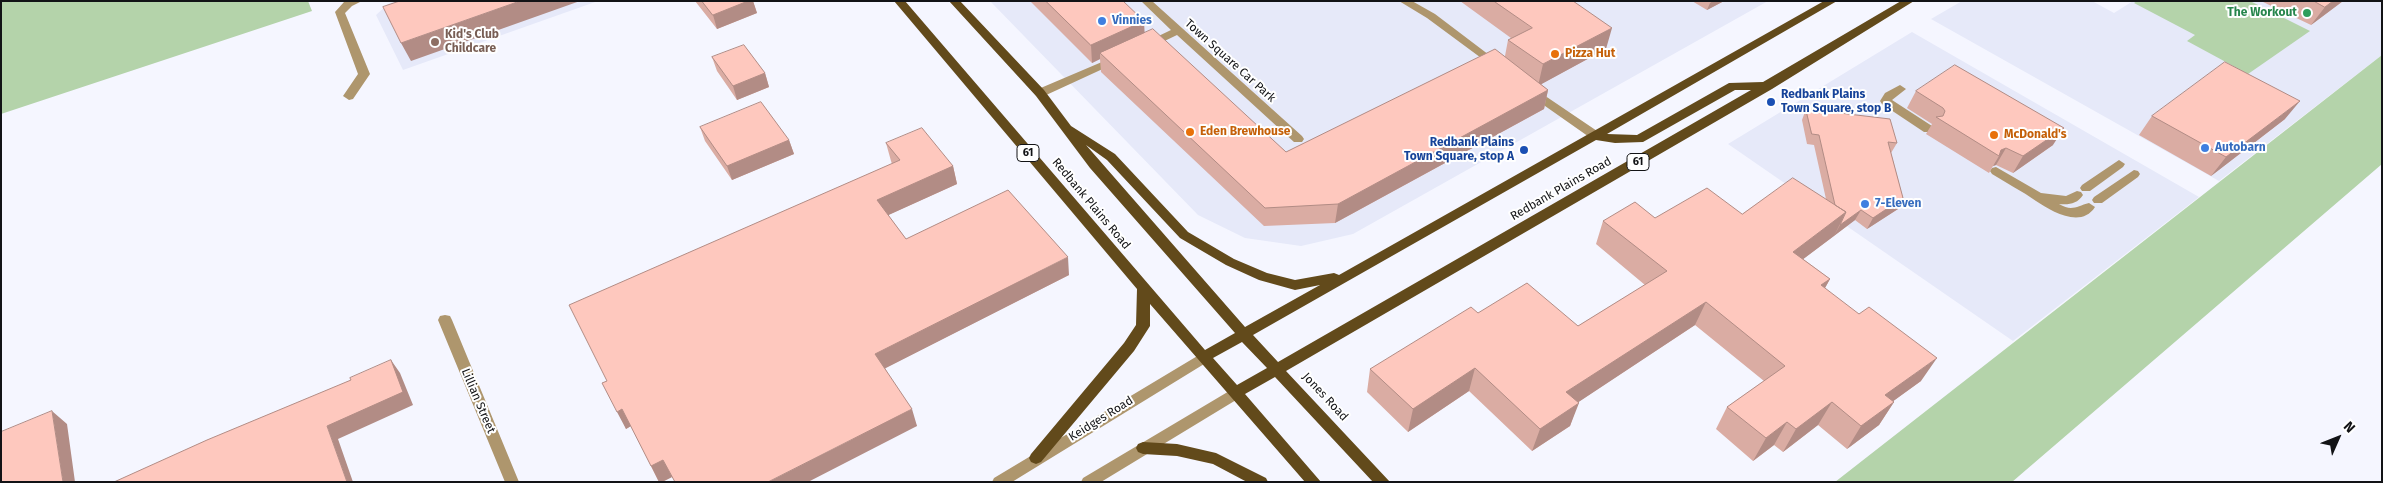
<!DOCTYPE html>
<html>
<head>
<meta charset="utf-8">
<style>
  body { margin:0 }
  #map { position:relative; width:2383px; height:483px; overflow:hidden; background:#f5f6ff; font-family:"Fira Sans",sans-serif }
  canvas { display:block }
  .frame { position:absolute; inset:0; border:2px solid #121316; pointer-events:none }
  .north { position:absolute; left:2313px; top:413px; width:50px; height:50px; -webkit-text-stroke:4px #fff; paint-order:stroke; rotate:46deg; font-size:14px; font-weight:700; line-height:20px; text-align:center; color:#121316 }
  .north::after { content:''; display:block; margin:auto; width:18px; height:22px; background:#121316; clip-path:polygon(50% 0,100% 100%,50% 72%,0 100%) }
</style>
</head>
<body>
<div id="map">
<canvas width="2383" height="483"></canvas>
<div class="frame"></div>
<div class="north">N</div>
</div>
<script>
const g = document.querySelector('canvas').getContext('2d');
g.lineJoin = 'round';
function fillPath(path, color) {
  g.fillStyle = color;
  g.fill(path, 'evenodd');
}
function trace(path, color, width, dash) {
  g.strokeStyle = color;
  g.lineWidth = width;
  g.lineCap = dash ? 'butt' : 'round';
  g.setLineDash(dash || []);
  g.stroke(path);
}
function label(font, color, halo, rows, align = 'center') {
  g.font = font + ' "Fira Sans",sans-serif';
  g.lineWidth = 4;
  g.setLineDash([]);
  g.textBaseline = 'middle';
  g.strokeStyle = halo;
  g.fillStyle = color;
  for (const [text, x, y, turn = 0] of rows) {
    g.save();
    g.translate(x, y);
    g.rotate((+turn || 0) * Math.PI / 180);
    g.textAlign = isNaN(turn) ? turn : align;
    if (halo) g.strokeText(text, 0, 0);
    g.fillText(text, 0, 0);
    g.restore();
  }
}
fillPath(new Path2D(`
  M397,1H598L403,70L376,15L388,4Z
  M990,1H1768L1353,234L1301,246L1245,238L1198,215Z
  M1962,1H2092L2114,13L2133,1H2382V55L2219,181L1931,19Z
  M1912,32L2199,197L2013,341L1728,144Z`), '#e6e9f9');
fillPath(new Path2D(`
  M1,1H308L312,11L1,114Z
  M2137,1H2250L2310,31L2248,74L2187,41L2195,35L2134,3Z
  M2382,55V164L2012,482H1835Z`), '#b4d3aa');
fillPath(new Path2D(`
  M1141,1H1152L1302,136L1304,139L1302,142H1294L1177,35L1152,47H1144L1143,45L1144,43L1171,30Z
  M1399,1H1412L1435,14L1501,64L1500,66H1492L1427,18Z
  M1116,56L1120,57L1121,59L1120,61L1044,96L1040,97L1034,93L1036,90Z
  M1900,85L1906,89L1892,100L1932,126L1934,129L1932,132H1924L1882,104L1880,101L1885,93Z
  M1532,87L1600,133L1602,136L1600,139H1592L1528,94L1526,91L1528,88Z
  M2119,160L2125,164L2123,167L2090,191H2082L2080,188L2082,185Z
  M1996,167L2041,193L2066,196L2077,191L2081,192L2083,195C2077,204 2069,205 2059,204C2072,212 2077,206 2089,203L2095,207C2081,229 2051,211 2036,201C2022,191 2006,183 1992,174L1990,171L1992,168Z
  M2134,170L2138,171L2140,174L2138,177L2102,203H2094L2092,200L2094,197Z`), '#ae966d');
fillPath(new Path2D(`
  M362,1L352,6L345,13L370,74L353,99L349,100L343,96L358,74L335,12L344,2Z
  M445,315L450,316L452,320L519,482H505L438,320L440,316Z`), '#ae966d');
fillPath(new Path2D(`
  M1204,352L1209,353L1211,357L1209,361L1012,482H992L994,478Z
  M1236,387L1241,389L1243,393L1241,397L1101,482H1081L1083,478Z`), '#ae966d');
fillPath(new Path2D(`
  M894,1H905L1205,350L1235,333L1090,168L1036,96L949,1H960L1044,90L1071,126L1115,154L1188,232L1234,259L1267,273L1295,280L1334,273L1339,275L1824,1H1837L1607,134L1637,135L1729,83L1763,82L1901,1H1914L1772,89L1286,371L1390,482H1373L1275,377L1245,394L1321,482H1305L1150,304V326L1134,351L1041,462L1036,464L1031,462L1029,458L1031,454L1124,343L1136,325L1137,289ZM1735,90H1751L1278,362L1253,335L1596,140L1615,143L1643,142ZM1086,145L1107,160L1180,238L1226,265L1259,280L1295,290L1320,285L1245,327ZM1242,342L1267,368L1237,385L1213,358Z
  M1143,442L1177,444L1216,453L1266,478L1268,482H1247L1213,464L1177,456L1143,454L1138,452L1136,448L1138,444Z`), '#624a1b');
fillPath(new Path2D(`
  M695,1H753L757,13L717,29Z
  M1030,1H1123L1145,33L1286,152L1505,56L1508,40L1511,38L1460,1H1573L1606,49L1541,84L1548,90L1544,109L1335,223L1264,226L1101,72L1100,59L1092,63Z
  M1692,1H1724L1707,10Z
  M2261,1H2343L2311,25Z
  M712,57L765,73L769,87L737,100L717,71Z
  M1916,91L2053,145L2013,173L1996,165L1993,166L1989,173L1926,134L1932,124L1907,108Z
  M1806,109L1897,143L1891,153L1903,198L1898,209L1867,229L1855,220L1803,259L1830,279L1825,288L1921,381L1893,401L1894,402L1879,425L1847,449L1818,425L1783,452L1774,445L1753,461L1716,429L1727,407L1764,381L1695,325L1578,402L1570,426L1532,451L1469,391L1408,432L1367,392L1370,369L1478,313L1578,326L1645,285L1596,244L1603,221L1742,214L1826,199L1814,145L1807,144L1802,120Z
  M2152,116L2285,119L2211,176L2139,135Z
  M700,127L789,140L794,154L732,180L705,141Z
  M886,143L953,166L957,184L888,215L906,239L1069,275L885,368L917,426L672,477L662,482H659L631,426L626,429L607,381L892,164L891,161Z`), '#daaca3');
fillPath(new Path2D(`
  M520,1H580L411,61L401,43Z
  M748,1H753L757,13L717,29L713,15Z
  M1713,1H1724L1707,10L1710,3Z
  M2333,1H2343L2311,25L2325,7Z
  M1144,21L1145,40L1100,53V59L1092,63L1091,45Z
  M1612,28L1606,49L1538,86L1543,64Z
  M765,73L769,87L737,100L733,86Z
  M1548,90L1544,109L1335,223L1338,204Z
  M2300,101L2285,119L2211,176L2226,157Z
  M2064,128L2053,145L2013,173L2023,156Z
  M789,140L794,154L732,180L727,166Z
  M2006,148L1996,165L1993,166L1999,156L2001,150Z
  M953,166L957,184L882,218L877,200Z
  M1903,198L1898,209L1867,229L1873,218Z
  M1861,210L1855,220L1834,236L1840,225Z
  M1846,212L1834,236L1782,275L1793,252Z
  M1068,257L1069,275L880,371L875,354Z
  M1830,279L1817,302L1821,285Z
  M1706,302L1695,325L1559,415L1566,392Z
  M1937,358L1921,381L1870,418L1885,395Z
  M391,360L400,373L413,405L338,439L353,482H347L327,426Z
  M1475,368L1469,391L1408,432L1413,409Z
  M1832,402L1818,425L1783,452L1796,429Z
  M1894,402L1879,425L1847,449L1861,426Z
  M1579,403L1570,426L1532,451L1540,429Z
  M622,409L631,426L626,429L617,412Z
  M912,409L917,426L808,482H768Z
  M52,411L67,424L75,482H63Z
  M1787,422L1774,445L1753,461L1766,438Z
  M663,460L672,477L662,482H659L651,466Z`), '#b28c85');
const building = new Path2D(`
  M400,1H520L401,43L383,7Z
  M702,1H748L713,15Z
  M1046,1H1123L1144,21L1091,45Z
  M1494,1H1573L1612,28L1543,64L1508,40L1532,28Z
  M2314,1H2333L2325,7Z
  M1153,29L1286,152L1495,49L1548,90L1338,204L1265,208L1100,53Z
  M744,45L765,73L733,86L712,57Z
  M2225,62L2300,101L2226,157L2152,116Z
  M1955,65L2064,128L2023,156L2006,148L2001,150L1999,156L1936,117L1943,116L1945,111L1943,108L1916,91Z
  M761,102L789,140L727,166L700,127Z
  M1806,109L1890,119L1897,143L1888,142L1903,198L1873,218L1861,210L1840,225L1846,212L1835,205L1819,135L1812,134Z
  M922,128L953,166L877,200L906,239L1008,190L1068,257L875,354L912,409L768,482H675L663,460L651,466L622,409L617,412L602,383L607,381L569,305L900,160L886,143Z
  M1793,178L1846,212L1793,252L1830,279L1821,285L1859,314L1869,307L1937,358L1885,395L1894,402L1861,426L1832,402L1796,429L1787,422L1766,438L1727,407L1785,366L1706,302L1566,392L1579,403L1540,429L1475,368L1413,409L1370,369L1471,307L1478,313L1527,283L1578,326L1667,271L1603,221L1635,202L1655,218L1707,188L1742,214Z
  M391,360L403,392L327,426L347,482H114L207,440L351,380L350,378Z
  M52,411L63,482H1V432Z`);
fillPath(building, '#fec8be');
trace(building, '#b28c85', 1);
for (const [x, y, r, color] of [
  [2307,13,5,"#2e9e5b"],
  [1102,21,5,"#3f7fe0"],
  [435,42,5,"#8d6e63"],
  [1555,54,5,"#e8710a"],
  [1771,102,5,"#1a4fb4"],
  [1190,132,5,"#e8710a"],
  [1994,135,5,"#e8710a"],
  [2205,148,5,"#3f7fe0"],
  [1524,150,5,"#1a4fb4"],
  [1865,204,5,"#3f7fe0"]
]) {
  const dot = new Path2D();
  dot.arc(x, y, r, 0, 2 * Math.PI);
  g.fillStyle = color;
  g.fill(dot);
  trace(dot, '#fff', 2);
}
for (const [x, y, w] of [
  [1028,153,22],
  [1638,162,22]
]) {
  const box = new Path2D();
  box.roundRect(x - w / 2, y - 8.5, w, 17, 4);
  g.fillStyle = '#fff';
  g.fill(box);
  trace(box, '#121316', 1);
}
label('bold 11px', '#121316', null, [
  ["61",1028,153],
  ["61",1638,162]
]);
label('bold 12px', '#27864d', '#fff', [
  ["The Workout",2297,13]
], 'right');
label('bold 12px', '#366cbe', '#fff', [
  ["Vinnies",1112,21],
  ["Autobarn",2215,148],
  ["7-Eleven",1875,204]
], 'left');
label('bold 12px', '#785e54', '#fff', [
  ["Kid's Club",445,35],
  ["Childcare",445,49]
], 'left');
label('bold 12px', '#c56008', '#fff', [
  ["Pizza Hut",1565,54],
  ["Eden Brewhouse",1200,132],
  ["McDonald's",2004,135]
], 'left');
label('12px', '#121316', '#fff', [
  ["Town Square Car Park",1230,61,42],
  ["Redbank Plains Road",1561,189,-30],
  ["Redbank Plains Road",1091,204,50],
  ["Jones Road",1325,397,47],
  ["Lillian Street",478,401,67],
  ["Keidges Road",1101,419,-32]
]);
label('bold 12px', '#164399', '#fff', [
  ["Redbank Plains",1781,95],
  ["Town Square, stop B",1781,109],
  ["Redbank Plains",1514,143,"right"],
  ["Town Square, stop A",1514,157,"right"]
], 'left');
</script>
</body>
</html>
